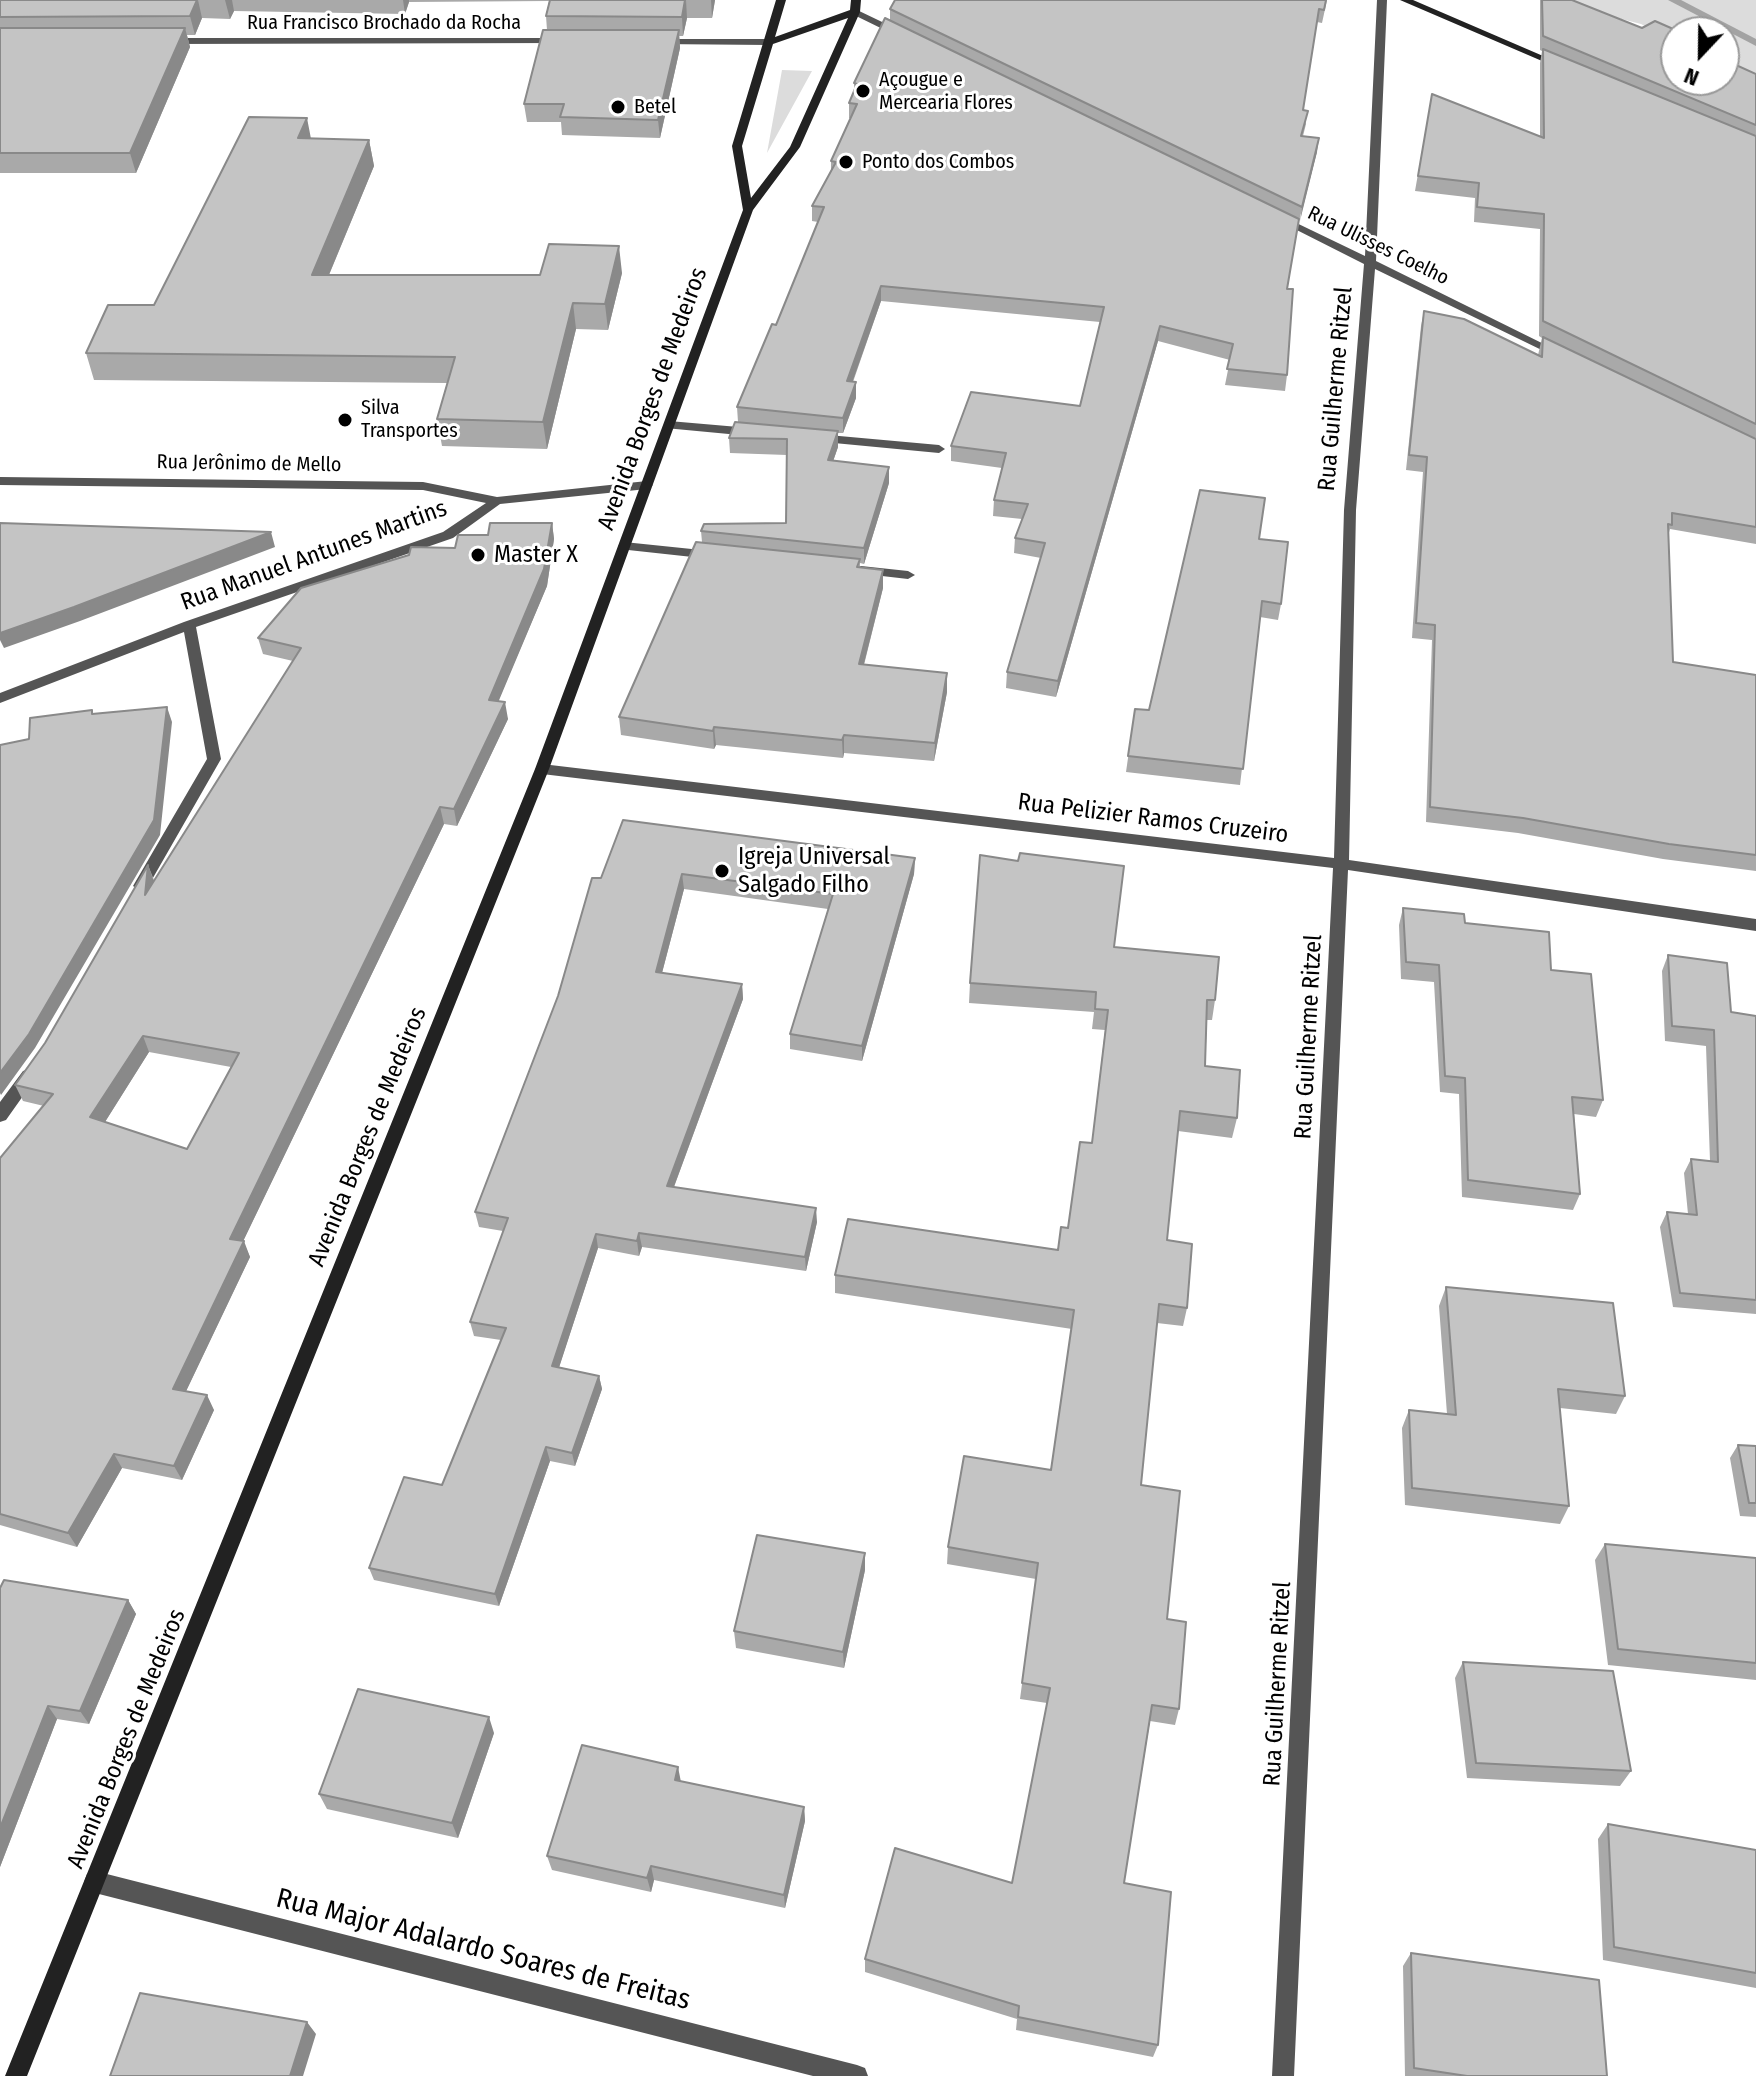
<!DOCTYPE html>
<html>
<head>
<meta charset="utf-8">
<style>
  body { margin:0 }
  #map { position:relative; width:1756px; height:2076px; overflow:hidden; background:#fff; font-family:"Fira Sans Condensed",sans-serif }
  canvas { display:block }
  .north { position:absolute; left:1660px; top:16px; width:80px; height:80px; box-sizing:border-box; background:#fff; border:2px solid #999; border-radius:50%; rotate:202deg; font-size:22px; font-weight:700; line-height:32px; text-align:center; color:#000 }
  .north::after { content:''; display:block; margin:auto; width:28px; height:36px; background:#000; clip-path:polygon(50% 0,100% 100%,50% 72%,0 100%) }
</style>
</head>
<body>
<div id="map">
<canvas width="1756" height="2076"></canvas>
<div class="north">N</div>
</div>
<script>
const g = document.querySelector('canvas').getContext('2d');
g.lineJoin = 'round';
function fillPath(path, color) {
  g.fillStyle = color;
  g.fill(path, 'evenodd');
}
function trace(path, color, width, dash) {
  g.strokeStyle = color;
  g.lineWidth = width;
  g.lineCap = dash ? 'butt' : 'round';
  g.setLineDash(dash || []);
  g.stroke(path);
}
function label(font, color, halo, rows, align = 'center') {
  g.font = font + ' "Fira Sans Condensed",sans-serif';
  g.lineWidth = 6;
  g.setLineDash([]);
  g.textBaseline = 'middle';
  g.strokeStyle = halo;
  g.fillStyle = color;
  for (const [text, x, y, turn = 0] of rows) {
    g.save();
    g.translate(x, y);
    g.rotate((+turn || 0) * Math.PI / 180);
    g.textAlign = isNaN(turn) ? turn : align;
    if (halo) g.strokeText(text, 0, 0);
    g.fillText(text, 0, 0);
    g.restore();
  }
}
fillPath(new Path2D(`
  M1547,0H1756V85L1724,68V32H1676V42L1641,24Z
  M782,70L812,71L767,153Z`), '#dcdcdc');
fillPath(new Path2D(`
  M1668,0H1681L1756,39V46Z`), '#a3a3a3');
fillPath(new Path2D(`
  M669,421L750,428L756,432L750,436L665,428V422Z
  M817,434L939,445L945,449L939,453L813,441V435Z
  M624,542L711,551L717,555L711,559L619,549L618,546Z
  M861,566L908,571L915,575L908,579L856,573L854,570Z`), '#555');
fillPath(new Path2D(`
  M1377,0H1387L1376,261L1564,354L1554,356L1375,269L1356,510L1349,860L1756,919V931L1348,870L1294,2076H1272L1333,868L542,774L535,769L542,764L1334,858L1344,510L1364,264L1275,219L1284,217L1365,256Z
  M855,9L903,32L905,34L897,36L852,14L850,12Z
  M559,38L562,39V43L167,44L162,41L167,38Z
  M659,39H769L774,42L769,45L656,44L654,42Z
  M0,477L423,482L497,497L647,481L653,485L647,489L500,504L453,538L196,627L221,759L146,890L141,891L133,886L207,759L184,632L0,703V693L184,622L443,532L486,503L423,490L0,485Z
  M29,1069L35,1071L37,1075L35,1079L6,1120L0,1122V1102L23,1071Z
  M95,1871L857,2065L865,2068L868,2076H813L95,1893L87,1890L84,1882L87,1874Z`), '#555');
fillPath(new Path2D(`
  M776,0H786L775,37L850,10L851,0H861L860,12L800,147L753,210L549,769L27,2076H5L535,769L743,210L732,146ZM848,18L790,147L751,198L742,146L773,44Z
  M1400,0H1413L1564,65L1556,67Z`), '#222');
fillPath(new Path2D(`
  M0,0H715L712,18H687L683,36H679L680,48L660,138L562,135L561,122H527L524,104L547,30L546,16L549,1L409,2L405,14L234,11L230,19L202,18L195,35H187L190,47L136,173H0Z
  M1327,0L1322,23L1317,22L1303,110L1306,124L1303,136L1317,152L1299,221L1287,289V375L1285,391L1225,385L1230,360L1158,341L1056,697L1006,688L1007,672L1041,558L1014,553L1015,538L1022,519L993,516L994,500L1002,468L951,461V446L1080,406L1100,322L881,301L853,382L856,398L843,433H838V447L833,461L889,483L864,564L860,563V567L883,588L864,665L947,692L934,761L844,753L843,758L716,745L714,749L621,735L619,717L702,542L701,531L786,523L787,455L730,453L729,438L738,422L737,407L776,325L818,222L812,221V206L831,171V161L850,118H849V103L854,92V83L890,20V9Z
  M1540,0H1572L1642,28L1735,55L1732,63L1756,74V544L1670,529L1668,536L1673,662L1756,675V871L1663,859L1518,833L1426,822L1432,640L1412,638L1423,472L1406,470L1421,326L1424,311L1538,355L1542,338L1539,336L1540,229L1474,222L1475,198L1415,191L1432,94L1540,137V63L1542,51L1540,50Z
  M311,139L369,140L374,166L329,275H540L622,273L608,330L576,329L547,449L442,446L437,419L447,383L94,380L86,353L154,305Z
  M552,523L554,539L547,586L498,701L508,719L457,826L444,824L243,1241L250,1257L186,1391L214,1410L182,1480L122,1468L77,1547L0,1525V1158L44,1106L23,1101L15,1085L45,1043L148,865L154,880L293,661L263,654L258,638L455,548L488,535ZM149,1052L231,1067L187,1149L105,1122Z
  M1259,539L1281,604L1278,620L1260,617L1240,785L1126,772L1135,709L1149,710Z
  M915,858L914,874L862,1061L790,1049V1034L828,909L684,889L662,973L742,984L743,999L674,1187L817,1222L806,1271L642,1247L639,1256L598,1248L559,1367L599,1376L602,1389L575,1466L550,1461L499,1606L374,1580L369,1568L442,1485L501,1340L474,1336L470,1322L503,1231L479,1227L475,1212L558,996L601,878Z
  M1403,908L1465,923L1551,970L1603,1100L1596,1117L1574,1114L1580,1194L1573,1210L1462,1197L1459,1094L1440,1092L1434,982L1401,979L1399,925Z
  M1114,947L1215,1000L1212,1020H1207L1205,1066L1237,1118L1232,1138L1178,1131L1167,1240L1187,1308L1183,1326L1157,1323L1141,1485L1167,1619L1179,1709L1175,1725L1150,1721L1124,1883L1158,2045L1153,2057L1016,2030L1017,2019L865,1972V1959L1012,1883L1047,1703L1020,1699L1036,1579L947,1564L948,1547L1051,1470L1072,1329L835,1293V1275L1058,1250L1068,1228L1092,1143L1105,1030L1092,1029L1094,1012L969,1003L970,983Z
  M1668,955L1731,1012L1756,1016V1314L1673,1307L1660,1227L1667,1212L1688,1214L1684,1173L1691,1159L1710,1161L1706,1046L1665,1041L1662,971Z
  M1446,1287L1625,1396L1616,1414L1560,1408L1569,1506L1560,1524L1405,1505L1402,1428L1409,1410L1447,1414L1439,1306Z
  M1738,1445L1756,1446V1517L1740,1516L1730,1458Z
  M1605,1544L1756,1558V1680L1608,1665L1595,1560Z
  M865,1570L844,1668L736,1648L734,1631Z
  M0,1588L128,1600L136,1614L89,1724L57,1719L0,1867Z
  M1463,1662L1631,1771L1620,1786L1467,1778L1455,1678Z
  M494,1733L458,1838L327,1809L319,1794Z
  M681,1781L804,1807L805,1821L785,1908L654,1880L651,1892L552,1870L547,1856Z
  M1608,1824L1756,1850V1988L1603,1960L1598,1839Z
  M1411,1953L1607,2076H1405L1403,1966Z`), '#a9a9a9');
fillPath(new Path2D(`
  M198,0L202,18L195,35L190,16Z
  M225,0H232L234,11L230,19Z
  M403,0H409V2L405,14Z
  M686,0L687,18L683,36L682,17Z
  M711,0H715L712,18Z
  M185,28L190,47L136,173L130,153Z
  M679,30L680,48L660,138L658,120Z
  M1735,55L1730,69L1725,60Z
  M307,118L312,144L298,138Z
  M1319,138L1317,152L1300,221L1302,207Z
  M369,140L374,166L318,301L312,275Z
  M619,246L622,273L608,330L605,304Z
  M881,286V301L847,397V381Z
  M573,303L576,329L547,449L543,422Z
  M1160,326L1158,341L1056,697L1058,681Z
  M856,382V398L843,433V418Z
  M838,431V447L828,476V460Z
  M889,467V483L864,564V548Z
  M552,523L554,539L547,586L492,717L489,700Z
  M271,532L275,547L80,621L4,648L0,640V633Z
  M883,570V588L859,683V664Z
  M947,673V692L934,761L935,743Z
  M505,702L508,719L457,826L454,809Z
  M167,707L172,722L160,835L35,1048L1,1095L0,1093V1073Z
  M714,727L716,745L714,749L713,731Z
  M844,735V753L843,758L842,740Z
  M440,807L444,824L237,1254L230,1239Z
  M915,858L914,874L862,1061V1046Z
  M148,865L154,882L145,895Z
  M682,874L684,889L658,988L656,972Z
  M742,984L743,999L669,1200L667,1186Z
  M143,1036L149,1052L98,1133L90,1117Z
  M816,1208L817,1222L806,1271L805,1257Z
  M639,1233L642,1247L639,1256L637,1241Z
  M596,1234L598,1248L555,1380L552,1366Z
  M244,1241L250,1257L180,1404L173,1389Z
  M599,1376L602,1389L575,1466L572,1453Z
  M207,1395L214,1410L182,1480L174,1466Z
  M546,1447L550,1461L499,1606L495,1594Z
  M114,1454L122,1468L77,1547L68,1533Z
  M865,1553V1570L844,1668L843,1652Z
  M128,1600L136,1614L89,1724L80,1711Z
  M48,1706L57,1719L0,1867V1828Z
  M489,1717L494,1733L458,1838L452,1823Z
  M678,1767L681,1782L675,1780Z
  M804,1807L805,1821L785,1908L784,1895Z
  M651,1866L654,1880L651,1892L647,1878Z
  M307,2022L316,2034L303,2076H290Z`), '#898989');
const building = new Path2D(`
  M0,0H197L190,16L0,17Z
  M550,0H685L682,17L546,16Z
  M895,0H1326L1324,10L1319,9L1303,110L1308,111L1301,136L1319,138L1302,207L890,9Z
  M1542,0H1572L1642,28L1655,21L1680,32H1676V80H1724V50L1735,55L1725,60L1756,74V125L1543,36Z
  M885,18L1299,219L1287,289H1293L1287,375L1227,369L1233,344L1160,326L1058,681L1007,672L1045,543L1015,538L1028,504L994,500L1006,453L951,446L971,392L1080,406L1104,307L881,286L847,381L856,382L843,418L737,407L772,324L776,325L824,207L812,206L836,162L831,161L857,104L849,103L857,84L854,83Z
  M0,28H185L130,153H0Z
  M543,30H679L658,120L560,117L564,104H524Z
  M1543,49L1756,136V424L1543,321L1544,214L1477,207L1479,183L1418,176L1432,94L1544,138Z
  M249,117L307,118L298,138L369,140L312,275H540L549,244L619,246L605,304L573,303L543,422L437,419L455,357L86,353L108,305H154Z
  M1424,311L1464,319L1542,357L1543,337L1756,439V527L1672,513V525L1668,524L1673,662L1756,675V855L1669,844L1523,818L1430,807L1435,625L1416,623L1427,457L1409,455Z
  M735,422L838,431L828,460L889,467L864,548L701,531L704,524L786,523L787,439L729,438Z
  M1200,490L1265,498L1259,539L1288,542L1281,604L1262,601L1243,769L1128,756L1135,709L1149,710Z
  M0,523L271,532L74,607L0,633Z
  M490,523H552L544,569L489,700L505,702L454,809L440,807L230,1239L244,1241L173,1389L207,1395L174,1466L114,1454L68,1533L0,1514V1158L53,1094L15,1085L45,1043L148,865L145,895L301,648L258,638L301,588L409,555L411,547L455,548L458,535H488ZM143,1036L239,1053L187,1149L90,1117Z
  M696,542L860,559L857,567L883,570L859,664L947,673L935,743L844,735L842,740L714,727L713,731L619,717Z
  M167,707L154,820L29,1034L0,1073V745L29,739L30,718L92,710V714Z
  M623,820L915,858L862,1046L790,1034L833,894L682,874L656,972L742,984L667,1186L816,1208L805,1257L639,1233L637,1241L596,1234L552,1366L599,1376L572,1453L546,1447L495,1594L369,1568L404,1477L442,1485L506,1328L470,1322L508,1218L475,1212L558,996L592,878H601Z
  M1020,853L1124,866L1114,947L1219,957L1215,1000H1207L1205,1066L1240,1070L1237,1118L1180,1111L1167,1240L1192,1244L1187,1308L1159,1304L1141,1485L1180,1491L1167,1619L1186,1622L1179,1709L1152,1705L1124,1883L1171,1892L1158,2045L1018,2017L1019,2006L865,1959L895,1848L1012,1883L1050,1688L1022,1683L1038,1563L948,1547L964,1456L1051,1470L1074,1310L835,1275L848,1219L1058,1250L1061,1227L1068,1228L1080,1142L1092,1143L1108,1010L1095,1009L1096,992L970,983L980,855L1018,861Z
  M1403,908L1464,914L1465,923L1549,932L1551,970L1591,974L1603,1100L1572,1097L1580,1194L1468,1180L1465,1078L1445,1076L1439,965L1406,962Z
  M1668,955L1727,963L1731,1012L1756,1016V1300L1680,1293L1667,1212L1697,1215L1691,1159L1718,1162L1714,1030L1672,1026Z
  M1446,1287L1613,1303L1625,1396L1558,1389L1569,1506L1412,1488L1409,1410L1456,1415Z
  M1738,1445L1756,1446V1503H1749Z
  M757,1535L865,1553L843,1652L734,1631Z
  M1605,1544L1756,1558V1663L1618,1649Z
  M4,1580L128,1600L80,1711L48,1706L0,1828V1588Z
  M1463,1662L1613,1671L1631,1771L1476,1763Z
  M358,1689L489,1717L452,1823L319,1794Z
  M582,1745L678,1767L675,1780L804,1807L784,1895L651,1866L647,1878L547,1856Z
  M1608,1824L1756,1850V1973L1614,1947Z
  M1411,1953L1599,1980L1607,2076H1467L1414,2068Z
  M140,1993L307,2022L290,2076H110Z`);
fillPath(building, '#c4c4c4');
trace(building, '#898989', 2);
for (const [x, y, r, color] of [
  [863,91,8,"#000"],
  [618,107,8,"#000"],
  [846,162,8,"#000"],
  [345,420,8,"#000"],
  [478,555,8,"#000"],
  [722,871,8,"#000"]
]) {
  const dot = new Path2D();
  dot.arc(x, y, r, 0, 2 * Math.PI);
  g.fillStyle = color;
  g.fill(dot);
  trace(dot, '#fff', 3);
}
label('20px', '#000', '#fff', [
  ["Rua Francisco Brochado da Rocha",384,23],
  ["Rua Ulisses Coelho",1378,246,26],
  ["Rua Jerônimo de Mello",249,464,1]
]);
label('20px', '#000', '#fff', [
  ["Açougue e",879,80],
  ["Mercearia Flores",879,103],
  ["Betel",634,107],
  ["Ponto dos Combos",862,162],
  ["Silva",361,408],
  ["Transportes",361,431]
], 'left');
label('24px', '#000', '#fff', [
  ["Rua Guilherme Ritzel",1336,389,-85],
  ["Avenida Borges de Medeiros",653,399,-70],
  ["Rua Manuel Antunes Martins",314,556,-20],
  ["Rua Pelizier Ramos Cruzeiro",1153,819,7],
  ["Rua Guilherme Ritzel",1309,1037,-87],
  ["Avenida Borges de Medeiros",368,1137,-68],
  ["Rua Guilherme Ritzel",1278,1684,-87],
  ["Avenida Borges de Medeiros",127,1739,-68]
]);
label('24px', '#000', '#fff', [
  ["Master X",494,555],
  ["Igreja Universal",738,857],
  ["Salgado Filho",738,885]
], 'left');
label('28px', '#000', '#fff', [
  ["Rua Major Adalardo Soares de Freitas",483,1950,14]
]);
</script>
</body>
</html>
